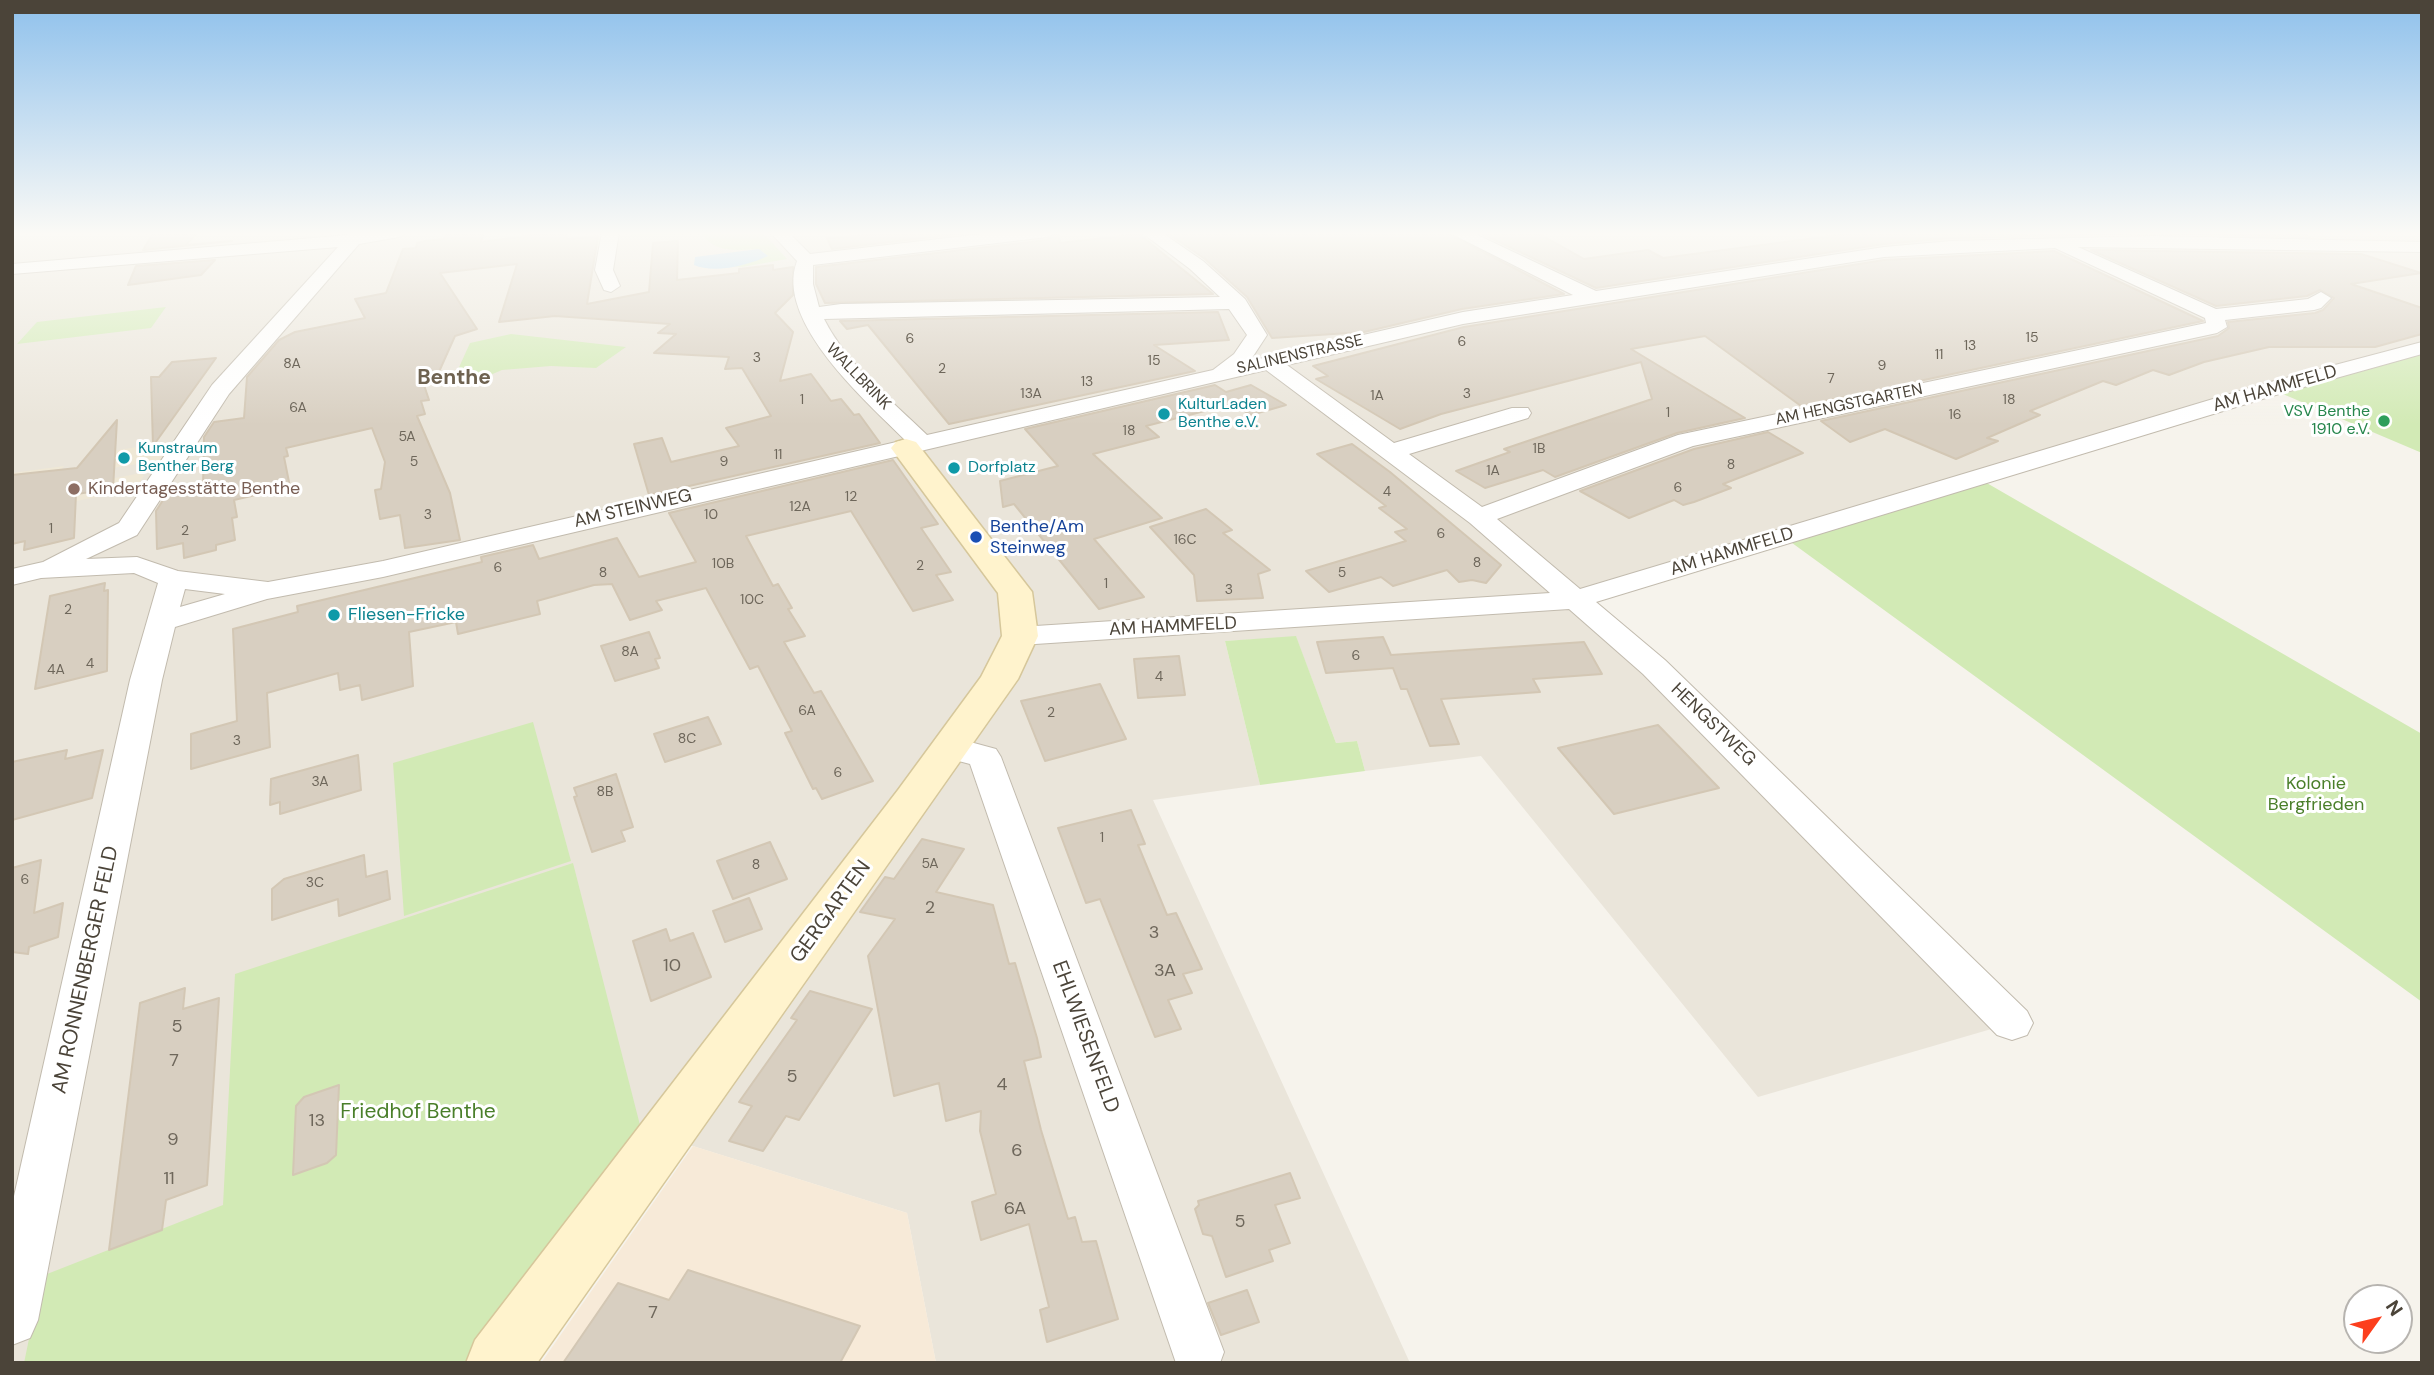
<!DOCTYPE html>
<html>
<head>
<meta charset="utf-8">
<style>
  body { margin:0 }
  #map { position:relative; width:2434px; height:1375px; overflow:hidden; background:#f6f3ec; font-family:"DM Sans",sans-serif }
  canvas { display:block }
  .frame { position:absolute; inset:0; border:14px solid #4b4439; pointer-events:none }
  .north { position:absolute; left:2343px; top:1284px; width:70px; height:70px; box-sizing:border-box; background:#fff; border:2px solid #b7b4b0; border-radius:50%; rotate:56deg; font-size:19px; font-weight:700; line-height:28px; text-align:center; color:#4b4439 }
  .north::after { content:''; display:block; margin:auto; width:24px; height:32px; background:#fc3f1d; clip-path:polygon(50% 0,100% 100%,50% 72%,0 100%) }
</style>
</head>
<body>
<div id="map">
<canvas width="2434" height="1375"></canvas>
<div class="frame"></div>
<div class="north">N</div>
</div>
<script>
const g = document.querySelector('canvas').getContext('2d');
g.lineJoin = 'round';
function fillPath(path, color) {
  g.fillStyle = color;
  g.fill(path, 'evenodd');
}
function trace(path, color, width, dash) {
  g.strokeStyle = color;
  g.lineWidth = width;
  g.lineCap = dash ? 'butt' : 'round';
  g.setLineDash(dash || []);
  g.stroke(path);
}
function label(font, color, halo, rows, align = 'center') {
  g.font = font + ' "DM Sans",sans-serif';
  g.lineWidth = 6;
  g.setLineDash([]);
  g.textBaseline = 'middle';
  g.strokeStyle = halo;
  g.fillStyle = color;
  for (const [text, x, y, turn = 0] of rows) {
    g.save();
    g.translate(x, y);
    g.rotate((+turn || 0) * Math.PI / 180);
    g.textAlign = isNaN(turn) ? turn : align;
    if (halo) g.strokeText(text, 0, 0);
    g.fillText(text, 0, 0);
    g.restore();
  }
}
fillPath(new Path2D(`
  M12,232H2422V348L1574,600L2012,1023L1758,1097L1481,756L1365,771L1357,741L1336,743L1296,637L1225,641L1260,785L1153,800L1410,1363H936L907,1213L667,1138L498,1363H12Z`), '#eae5da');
fillPath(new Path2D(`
  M693,1146L907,1213L936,1363H541Z`), '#f7ead8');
fillPath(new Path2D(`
  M168,442L162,460L87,472L94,454Z
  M64,466L53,483L58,489L141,473L144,476L135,490L12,513V473Z`), '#efe8d6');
fillPath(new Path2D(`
  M631,232H762L787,259L742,267L728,266L768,256L759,249C737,250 716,254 702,234L631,236Z
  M166,307L151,328L17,344L37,322Z
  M511,334L626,347L596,368L551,366L502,370L467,385H451L470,343Z
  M2422,348V453L2271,389Z
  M1985,482L2422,734V1002L1788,540Z
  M1296,636L1336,743L1357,741L1365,771L1260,785L1225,641Z
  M533,722L571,861L404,916L393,763Z
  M573,863L641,1129L464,1363H24L42,1276L223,1205L235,974Z`), '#d2eab5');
fillPath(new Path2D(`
  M759,249L768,256C749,265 714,274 694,265L695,257Z`), '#a9d4f2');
const building = new Path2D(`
  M154,232H198L186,245L232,241L143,250Z
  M446,232H484L481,242L555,232H566L567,239L598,236L587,304L649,292L653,243L678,241L677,280L739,273V269L773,265V270L793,267V295L775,313L793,332L780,381L811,374L831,401L841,399L854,415L859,414L880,443L649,495L634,444L662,438L671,462L739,446L726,428L771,416L742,368L725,369L729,357L654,353L676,334L658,333L670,324L555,316L499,322L517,264L440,273L477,329L455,336L438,374L421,376L429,400L421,401L425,414L417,416L450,493L460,540L405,548L400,515L380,519L375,490L381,489L385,462L372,428L286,448L288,456L284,457L290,487L234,500L237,517L232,518L235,540L216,545V550L184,558L183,543L157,549L156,511L165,497L203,488L204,437L214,422L244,418L247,377L279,340L295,332L365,318L355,299L386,293L403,249L416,248L417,243L425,241L444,239Z
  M911,232H973L832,249L827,238Z
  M1058,232L1060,243L1139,234L1213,294L825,303L816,284V267L1047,240Z
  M1166,232H1445L1564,294L1462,309L1364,332L1272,338L1247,297L1205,259Z
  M1478,232H1536L1584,259L1648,250L1663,258L1861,232H2297L2310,237L2153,233L1951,238L1884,244L1596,288Z
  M2091,250L2361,254L2421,273L2351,284L2422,308V334L2375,347H2269L2204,362L2169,375L2153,370L2116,385L2103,381L2030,411L2040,415L1987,438L1998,441L1956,459L1885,429L1850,442L1821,421L2218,336L2229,328L2228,322L2315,313L2323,310L2334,298L2320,290L2307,296L2216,306Z
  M2054,251L2203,321L1801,406L1705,336L1631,349L1745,418L1677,433L1555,477L1543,470L1485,488L1456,471L1510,452L1504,449L1652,399L1641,362L1441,414L1400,429L1316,379L1328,376L1313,366L1464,327L1884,260Z
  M215,260L201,275L128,285L136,266Z
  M1218,312L1229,340L1154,345L1195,371L949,424L868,325L847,329L840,321Z
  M216,358L188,397L153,446L151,377H159L172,362Z
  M1215,385L1226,392L1251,385L1286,405L1251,415L1232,404L1146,426L1159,437L1093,454L1162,518L1094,539L1144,597L1099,609L1014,504L1003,507L1000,481L1058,466L1025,429Z
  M117,420L113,489L76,494L74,538L24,550L25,541L12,544V475L77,468Z
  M1768,432L1803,453L1723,484L1731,488L1694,502L1683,505L1674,500L1629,518L1580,491L1694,449Z
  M1352,444L1390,472L1501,565L1486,583L1472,580L1459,582L1447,570L1393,586L1381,577L1329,592L1306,571L1406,541L1395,532L1407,529L1379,508L1386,506L1317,454Z
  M893,460L938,524L921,528L951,572L936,575L953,600L913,611L851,511L746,536L773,586L778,584L792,608L788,609L805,636L784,642L814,693L821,691L873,781L822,799L816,788L813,789L785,733L792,731L758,666L750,669L706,588L656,601L662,610L630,620L612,584L594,585L537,601L540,614L458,634L456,622L409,632L413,686L362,700L360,685L340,690L338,673L267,693L270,747L191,769V734L237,721L233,629L298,612L297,606L482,562L481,557L533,545L539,559L617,538L639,577L696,562L669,513Z
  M1206,509L1232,530L1223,533L1270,570L1258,574L1263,598L1197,601L1194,575L1150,527Z
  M105,583L104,591L108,590L107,671L35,689L50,596Z
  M649,632L660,658L655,659L659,668L615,681L601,646Z
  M1383,637L1391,655L1584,642L1602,674L1533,679L1540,692L1441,699L1459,744L1430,746L1407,689H1401L1393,668L1326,673L1317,642Z
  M1179,656L1185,695L1138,698L1134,659Z
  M1100,684L1126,739L1045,761L1021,701Z
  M708,717L721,744L665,762L654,734Z
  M1658,725L1719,788L1614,814L1558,748Z
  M67,750L65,759L103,750L92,798L12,820V762Z
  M358,755L361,790L280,814V802L270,805L271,779Z
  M616,774L633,827L621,831L625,841L592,852L574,797L577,796L574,788Z
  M1131,810L1145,844L1138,845L1167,915L1176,913L1202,969L1183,974L1192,993L1168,1000L1181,1029L1155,1037L1100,899L1086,903L1058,828Z
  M922,839L964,849L936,892L993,905L1009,964L1015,963L1037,1038L1041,1057L1024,1061L1041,1130L1068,1219L1075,1217L1082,1242L1096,1241L1118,1319L1047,1342L1040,1310L1049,1307L1029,1224L981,1240L972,1202L996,1194L980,1131L981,1111L946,1121L939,1083L894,1096L868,956L895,919L860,912L885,877L894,879Z
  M770,842L787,879L733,899L717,861Z
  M364,855L366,877L387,871L390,899L339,916L338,899L272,920V889L284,879Z
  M41,860L34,913L63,903L58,937L29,947L28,954L12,952V868Z
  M749,898L762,929L725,942L713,911Z
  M666,929L670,941L693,933L711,977L651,1001L633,941Z
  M185,988L183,1009L219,998L207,1185L166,1200L162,1230L109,1250L140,1003Z
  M810,991L872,1009L799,1120L786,1116L763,1151L729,1141L752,1106L739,1102L797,1020L791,1018Z
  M339,1085L336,1155L327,1163L293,1175L296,1106L304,1097Z
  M1290,1173L1300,1198L1275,1205L1290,1243L1269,1250L1273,1261L1226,1277L1212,1236L1203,1234L1195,1209L1199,1205L1198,1201Z
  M688,1270L860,1326L840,1363H563L618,1283L669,1300Z
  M1247,1290L1259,1322L1221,1335L1208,1303Z`);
fillPath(building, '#d8cfc1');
trace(building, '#d3c7b4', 2);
const street = new Path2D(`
  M350,232H407L399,237L359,244L229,394L137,535L86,559L137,557L178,571L268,582L383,561L905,440C866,401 774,321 797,261L770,232H788L810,254L999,232H1055L1047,237L813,265V284L819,307L841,304L1220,297L1190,269L1141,232H1161L1203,261L1245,299L1267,335L1250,361L1463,312L1573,295L1448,232H1471L1596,291L1884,247L1951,241L2153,236L2422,242V252L2078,247L2216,309L2308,299L2321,292L2331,298L2321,308L2314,310L2225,320L2227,327L2217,333L1693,446L1497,519L1580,589L2263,384L2422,342V354L2279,394L1596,602L1665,660L2027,1011L2033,1023L2027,1035L2012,1040L1997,1035L1643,674L1569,609L1020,645L1009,642L1005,636L1009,630L1020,627L1550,593L1470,523L1266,370L383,577L267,599L175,627L162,680L38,1320L30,1338L12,1345V1205L130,680L158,583L134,573L41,578L12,585V569L43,562L119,523L212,385L338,247L12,274V264L348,235ZM2055,248L2205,318L2206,323L1678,435L1482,507L1409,454L1528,418L1531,413L1528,408H1512L1394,443L1287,365L1463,324L1884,257ZM1229,309L1247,335L1234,354L1213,370L927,435C890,399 848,366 824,319ZM185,589L225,594L180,607Z
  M602,232H619L613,270L620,286L611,292L604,290L595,270Z
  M948,736L996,749L1001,757L1224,1352L1220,1363H1176L970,764L936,755L931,747L936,739Z`);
const secondary = new Path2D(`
  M906,439L916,442L1032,592L1038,636L1018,679L537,1363H466L475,1340L898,790L981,677L1002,636L998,593L891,448L896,442Z`);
trace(street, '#c2bbae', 2);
trace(secondary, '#d6c79b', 3);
fillPath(street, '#fff');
fillPath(secondary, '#fff3cd');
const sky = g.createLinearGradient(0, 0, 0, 425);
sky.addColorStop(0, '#8fc1ec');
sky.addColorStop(0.55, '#fbfaf6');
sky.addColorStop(1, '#fbfaf600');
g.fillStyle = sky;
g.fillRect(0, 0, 2434, 425);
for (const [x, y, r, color] of [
  [1164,414,7,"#0f9aa8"],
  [2384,421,7,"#2e9e5b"],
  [124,458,7,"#0f9aa8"],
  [954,468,7,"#0f9aa8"],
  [74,489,7,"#8d6e63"],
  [976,537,7,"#1a4fb4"],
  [334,615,7,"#0f9aa8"]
]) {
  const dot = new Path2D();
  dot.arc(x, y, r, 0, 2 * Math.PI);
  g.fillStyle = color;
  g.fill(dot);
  trace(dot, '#fff', 2.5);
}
label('14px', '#6e675b', null, [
  ["15",2032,338],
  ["6",910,339],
  ["6",1462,342],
  ["13",1970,346],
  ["11",1939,355],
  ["3",757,358],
  ["15",1154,361],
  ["8A",292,364],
  ["9",1882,366],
  ["2",942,369],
  ["7",1831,379],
  ["13",1087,382],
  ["13A",1031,394],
  ["3",1467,394],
  ["1A",1377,396],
  ["1",802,400],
  ["18",2009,400],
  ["6A",298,408],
  ["1",1668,413],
  ["16",1955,415],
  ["18",1129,431],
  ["5A",407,437],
  ["1B",1539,449],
  ["11",778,455],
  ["5",414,462],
  ["9",724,462],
  ["8",1731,465],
  ["1A",1493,471],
  ["6",1678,488],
  ["4",1387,492],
  ["12",851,497],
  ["12A",800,507],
  ["3",428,515],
  ["10",711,515],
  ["1",51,529],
  ["2",185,531],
  ["6",1441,534],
  ["16C",1185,540],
  ["8",1477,563],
  ["10B",723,564],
  ["2",920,566],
  ["6",498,568],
  ["8",603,573],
  ["5",1342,573],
  ["1",1106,584],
  ["3",1229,590],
  ["10C",752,600],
  ["2",68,610],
  ["8A",630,652],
  ["6",1356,656],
  ["4",90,664],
  ["4A",56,670],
  ["4",1159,677],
  ["6A",807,711],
  ["2",1051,713],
  ["8C",687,739],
  ["3",237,741],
  ["6",838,773],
  ["3A",320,782],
  ["8B",605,792],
  ["1",1102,838],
  ["5A",930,864],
  ["8",756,865],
  ["6",25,880],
  ["3C",315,883]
]);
label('16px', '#4b4439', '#fff', [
  ["SALINENSTRASSE",1300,355,-13],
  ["WALLBRINK",858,377,46],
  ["AM HENGSTGARTEN",1849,405,-12]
]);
label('16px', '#0d838f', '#fff', [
  ["KulturLaden",1178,405],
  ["Benthe e.V.",1178,423],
  ["Kunstraum",138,449],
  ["Benther Berg",138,467],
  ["Dorfplatz",968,468]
], 'left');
label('16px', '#27864d', '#fff', [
  ["VSV Benthe",2370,412],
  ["1910 e.V.",2370,430]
], 'right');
label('18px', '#4b4439', '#fff', [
  ["AM HAMMFELD",2275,389,-16],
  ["AM STEINWEG",633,509,-13],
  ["AM HAMMFELD",1732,552,-17],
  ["AM HAMMFELD",1173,627,-3],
  ["HENGSTWEG",1713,725,44]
]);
label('18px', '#785e54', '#fff', [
  ["Kindertagesstätte Benthe",88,489]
], 'left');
label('18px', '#164399', '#fff', [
  ["Benthe/Am",990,527],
  ["Steinweg",990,548]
], 'left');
label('18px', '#0d838f', '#fff', [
  ["Fliesen-Fricke",348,615]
], 'left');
label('18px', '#4a7f2a', '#fff', [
  ["Kolonie",2316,784],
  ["Bergfrieden",2316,805]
]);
label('18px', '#6e675b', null, [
  ["2",930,908],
  ["3",1154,933],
  ["10",672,966],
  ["3A",1165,971],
  ["5",177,1027],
  ["7",174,1061],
  ["5",792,1077],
  ["4",1002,1085],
  ["13",317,1121],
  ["9",173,1140],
  ["6",1017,1151],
  ["11",169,1179],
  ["6A",1015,1209],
  ["5",1240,1222],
  ["7",653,1313]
]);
label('bold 21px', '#6e6250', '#fff', [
  ["Benthe",454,378]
]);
label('21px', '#4b4439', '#fff', [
  ["GERGARTEN",831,912,-54],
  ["AM RONNENBERGER FELD",86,970,-78],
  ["EHLWIESENFELD",1085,1037,70]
]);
label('21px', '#4a7f2a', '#fff', [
  ["Friedhof Benthe",418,1112]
]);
</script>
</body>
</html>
